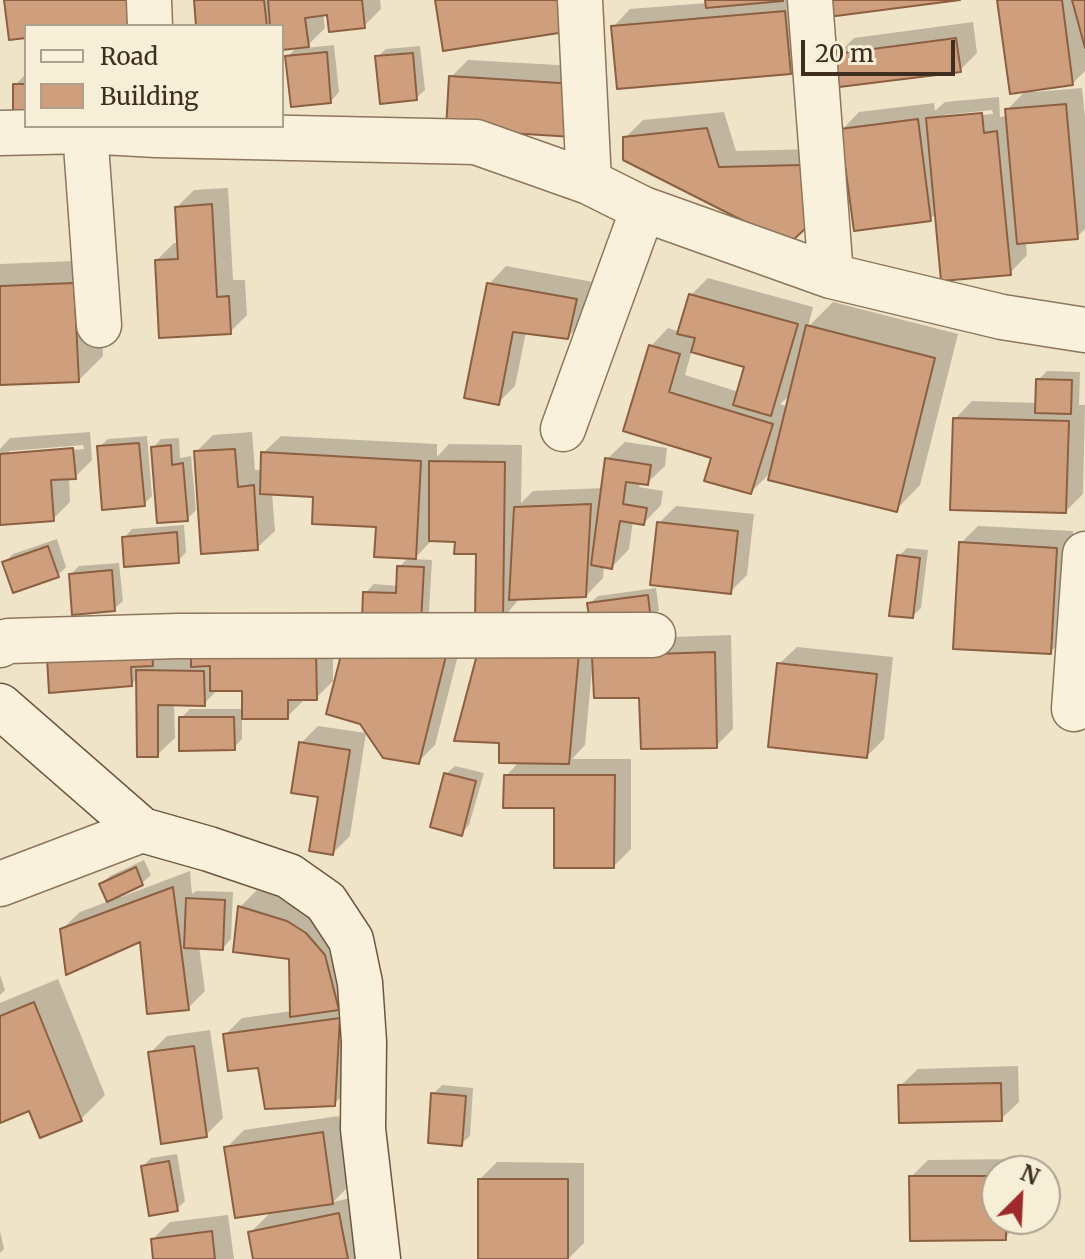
<!DOCTYPE html>
<html>
<head>
<meta charset="utf-8">
<style>
  body { margin:0 }
  #map { position:relative; width:1085px; height:1259px; overflow:hidden; background:#f0e4c8; font-family:Merriweather,serif }
  canvas { display:block }
  .legend { position:absolute; left:24px; top:24px; width:260px; height:104px; box-sizing:border-box; background:#f7eed8; border:2px solid #ada18e; margin:0; padding:10px 14px; list-style:none; font-size:24px; color:#3d2e20 }
  .legend li { display:flex; align-items:center; gap:16px; height:40px }
  .legend b { width:40px; border:2px solid #ada18e }
  .north { position:absolute; left:981px; top:1155px; width:80px; height:80px; box-sizing:border-box; background:#f7eed8; border:2px solid #ada18e; border-radius:50%; rotate:24deg; font-size:22px; font-weight:700; line-height:32px; text-align:center; color:#3d2e20 }
  .north::after { content:''; display:block; margin:auto; width:28px; height:36px; background:#9e2a2b; clip-path:polygon(50% 0,100% 100%,50% 72%,0 100%) }
  .scale { position:absolute; left:801px; top:40px; width:154px; height:36px; box-sizing:border-box; border:4px solid #3d2e20; border-top:0; padding-left:10px; font-size:24px; line-height:28px; white-space:nowrap; color:#3d2e20; -webkit-text-stroke:6px #f7eed8; paint-order:stroke }
</style>
</head>
<body>
<div id="map">
<canvas width="1085" height="1259"></canvas>
<ul class="legend">
<li><b style="height:10px;background:#faf1dc"></b>Road</li>
<li><b style="height:22px;background:#cf9f7d"></b>Building</li>
</ul>
<div class="north">N</div>
<div class="scale">20 m</div>
</div>
<script>
const g = document.querySelector('canvas').getContext('2d');
g.lineJoin = 'round';
function fillPath(path, color) {
  g.fillStyle = color;
  g.fill(path, 'evenodd');
}
function trace(path, color, width, dash) {
  g.strokeStyle = color;
  g.lineWidth = width;
  g.lineCap = dash ? 'butt' : 'round';
  g.setLineDash(dash || []);
  g.stroke(path);
}
fillPath(new Path2D(`
  M196,0H380L381,9L364,26L329,13H323L325,28L305,48L334,45L339,92L331,101L287,57L298,46L282,48V26H198Z
  M707,0H803L808,55L790,72L613,27L630,9L707,3Z
  M999,0H1085V71L1073,83L1034,88L1035,92L1082,88L1085,117V229L1077,237L1026,242L1027,255L1010,273L937,213L930,219L842,130L859,112L934,103L935,111L945,102L999,97L1000,117L1007,116V110L1027,89ZM992,110L993,114L944,119V115Z
  M973,22L977,53L960,70L837,55L854,38Z
  M420,46L425,90L416,98L377,57L386,49Z
  M468,60L593,67L589,118L451,77Z
  M26,74V115L15,85Z
  M724,112L736,151L817,149L828,204L625,138L643,120Z
  M228,188L233,280H245L247,315L230,332L157,260L174,243H179L177,207L194,190Z
  M98,260L103,356L79,380L0,383V264Z
  M506,266L593,282L585,320L568,337L526,332L515,386L498,403L489,284Z
  M708,278L813,307L808,327L833,302L958,334L920,485L896,510L772,471L751,492L713,457L625,430L651,346L668,328L680,332L691,295ZM692,350L747,366L739,392L685,375ZM792,393L788,407L780,404Z
  M1047,371L1080,372L1079,405H1085L1083,494L1066,511L955,419L972,401L1037,403L1038,380Z
  M90,432L92,460L75,477H69L70,502L53,519L0,523V449L10,438ZM83,445L84,449L9,455V451Z
  M252,432L255,470H263V453L281,436L437,444V457L449,444L522,445L521,503L533,491L603,488L607,459L625,442L667,448L665,466L647,483L640,482L639,487L663,491L661,505L644,523L633,521L629,549L612,567L604,565L603,578L586,596L520,598L503,618L478,552L457,540L433,539L414,559L432,560L429,612L420,620L365,593L374,584L398,586L399,567L409,557L378,525L315,495L272,493L275,531L257,548L196,452L213,435Z
  M147,436L152,496L144,504L99,447L108,439Z
  M179,438L180,458L191,456L196,510L187,519L153,448L161,439Z
  M676,506L754,514L747,575L730,592L659,523Z
  M184,525L186,552L178,561L124,538L132,529Z
  M978,526L1073,531L1068,635L1050,652L961,543Z
  M57,539L66,567L58,575L5,562L13,554Z
  M907,548L928,550L921,608L913,616L899,556Z
  M119,563L123,601L114,609L71,574L79,566Z
  M656,588L659,610L650,619L612,639L731,635L733,729L716,746L641,696L592,670L585,745L572,759H631V849L614,866L556,806L506,776L519,762L592,626L589,604L598,596Z
  M333,636V681L316,698L304,700L287,717H242V739L234,748L181,718L190,709H244V689H218L204,704L174,703L175,738L157,755L138,677L132,684L49,658Z
  M462,640L435,745L418,762L345,648Z
  M797,647L893,657L884,739L867,756L779,664Z
  M318,726L366,733L350,836L333,853L320,796L301,743Z
  M455,766L484,773L469,825L461,834L446,774Z
  M144,860L151,875L142,883L119,894L121,897L190,871L192,894L196,891L233,892L231,939L223,948L199,947L205,991L188,1008L141,940L62,929L80,912L109,901L101,884L110,876Z
  M257,890L304,905L342,937L351,1087L334,1104L260,1065L225,1035L242,1018L292,1011L290,957L240,907Z
  M0,975L5,990L0,995Z
  M58,979L105,1095L81,1119L30,1108L0,1121V1003Z
  M210,1030L223,1118L206,1135L150,1053L167,1036Z
  M1018,1066L1019,1102L1001,1119L900,1086L918,1069Z
  M442,1085L473,1088L470,1136L461,1144L433,1094Z
  M339,1116L350,1185L333,1202L355,1197L369,1259H255L250,1233L272,1211L227,1147L244,1130Z
  M177,1154L185,1201L177,1209L143,1166L151,1158Z
  M1021,1159L1022,1171H997V1219H1022L1005,1238L911,1177L928,1160Z
  M497,1162L584,1163V1243L568,1259H480V1179Z
  M228,1215L234,1259H155L153,1239L170,1222Z
  M0,1231L4,1249L0,1253Z`), '#0003');
const building = new Path2D(`
  M4,0H129L132,26H26V38L9,40Z
  M194,0H264L267,26H196Z
  M268,0H362L365,28L329,32L327,15L305,18L309,47L282,50V26H270Z
  M435,0H574L578,30L443,51Z
  M705,0H783V1L706,8Z
  M826,0H960L828,17Z
  M997,0H1062L1073,85L1010,94Z
  M1072,0H1085V48Z
  M785,11L791,74L617,89L611,26Z
  M956,38L961,72L839,87L835,54Z
  M327,52L331,103L291,107L285,56Z
  M413,53L417,100L380,104L375,56Z
  M449,76L576,84L573,137L446,129Z
  M13,84H26V117H13Z
  M1066,104L1078,239L1017,244L1005,109Z
  M982,113L984,133L997,131L1011,275L941,281L926,118Z
  M918,119L931,221L854,231L840,129Z
  M707,128L719,167L801,165L811,223L789,244L623,160V137Z
  M212,204L217,297L229,296L231,334L159,338L155,260L178,259L175,207Z
  M74,283L79,382L0,385V286Z
  M487,283L577,299L568,339L513,332L499,405L464,398Z
  M689,294L798,324L771,416L733,405L744,367L691,352L695,338L677,334Z
  M806,325L935,358L897,512L768,480Z
  M649,345L680,354L669,392L773,424L751,494L704,481L711,458L623,431Z
  M1036,379L1072,380L1071,414L1035,413Z
  M953,418L1069,421L1066,513L950,510Z
  M139,443L145,506L102,510L97,446Z
  M171,445L172,465L183,463L188,521L157,523L151,447Z
  M73,448L76,479L51,480L54,521L0,525V454Z
  M235,449L238,487L254,485L258,550L201,554L194,451Z
  M261,452L421,461L416,559L374,557L376,527L312,524L313,497L260,494Z
  M605,458L651,465L648,485L626,482L623,504L647,508L644,525L620,521L612,569L591,565Z
  M429,461L505,462L503,620L475,619L476,554H454L455,542L429,541Z
  M591,504L586,597L509,600L514,507Z
  M657,522L738,531L731,594L650,585Z
  M177,532L179,563L124,567L122,537Z
  M959,542L1057,548L1051,654L953,649Z
  M48,546L59,577L13,593L2,562Z
  M897,555L920,558L913,618L889,616Z
  M397,566L424,567L421,623L362,620L363,592L396,593Z
  M112,570L115,611L72,615L69,574Z
  M648,595L651,621L591,629L587,603Z
  M580,642L569,764L499,763V743L454,741L478,651Z
  M343,647L446,656L419,764L383,758L360,724L326,714Z
  M152,648L153,666L131,667L132,686L49,693L47,657Z
  M191,652H316L317,700H288V719H242V691H210V666L191,667Z
  M715,652L717,748L641,749L639,698H594L592,656Z
  M777,663L877,674L867,758L768,747Z
  M136,670L204,671L205,706L158,705V757H137Z
  M179,717H234L235,750L179,751Z
  M299,742L350,750L333,855L309,851L318,797L291,793Z
  M444,773L476,781L462,836L430,827Z
  M504,775H615L614,868H554V808H503Z
  M136,867L143,885L107,902L99,884Z
  M173,887L189,1010L147,1014L140,942L66,975L60,929Z
  M186,898L225,900L223,950L184,948Z
  M238,906L287,921L306,933L325,955L339,1010L290,1017L289,959L233,952Z
  M34,1002L82,1121L40,1138L29,1111L0,1123V1016Z
  M340,1018L335,1106L265,1109L258,1068L228,1071L223,1034Z
  M194,1046L207,1137L161,1144L148,1052Z
  M1001,1083L1002,1121L899,1123L898,1085Z
  M431,1093L466,1096L462,1146L428,1143Z
  M323,1132L333,1204L235,1218L224,1147Z
  M169,1161L178,1211L149,1216L141,1166Z
  M909,1176H997V1219H1006V1240L910,1241Z
  M478,1179H568V1259H478Z
  M339,1213L348,1259H253L248,1232Z
  M212,1231L215,1259H153L151,1239Z`);
fillPath(building, '#cf9f7d');
trace(building, '#8d5f41', 2);
const street = new Path2D(`
  M149,0L150,26
  M580,0L589,182
  M810,0L831,276
  M85,131L99,325
  M0,133L85,131L156,135L476,142L589,182L643,209L831,276L1002,317L1085,330
  M563,429L643,209
  M0,645L8,641L178,636L653,635
  M1074,709L1085,554
  M0,884L142,830`);
const secondary = new Path2D(`
  M0,706L142,830L209,849L289,876L326,902L351,940L360,983L364,1042L363,1129L378,1259`);
trace(street, '#8d765c', 47);
trace(secondary, '#6f573f', 47);
trace(street, '#faf1dc', 44);
trace(secondary, '#faf1dc', 44);
</script>
</body>
</html>
